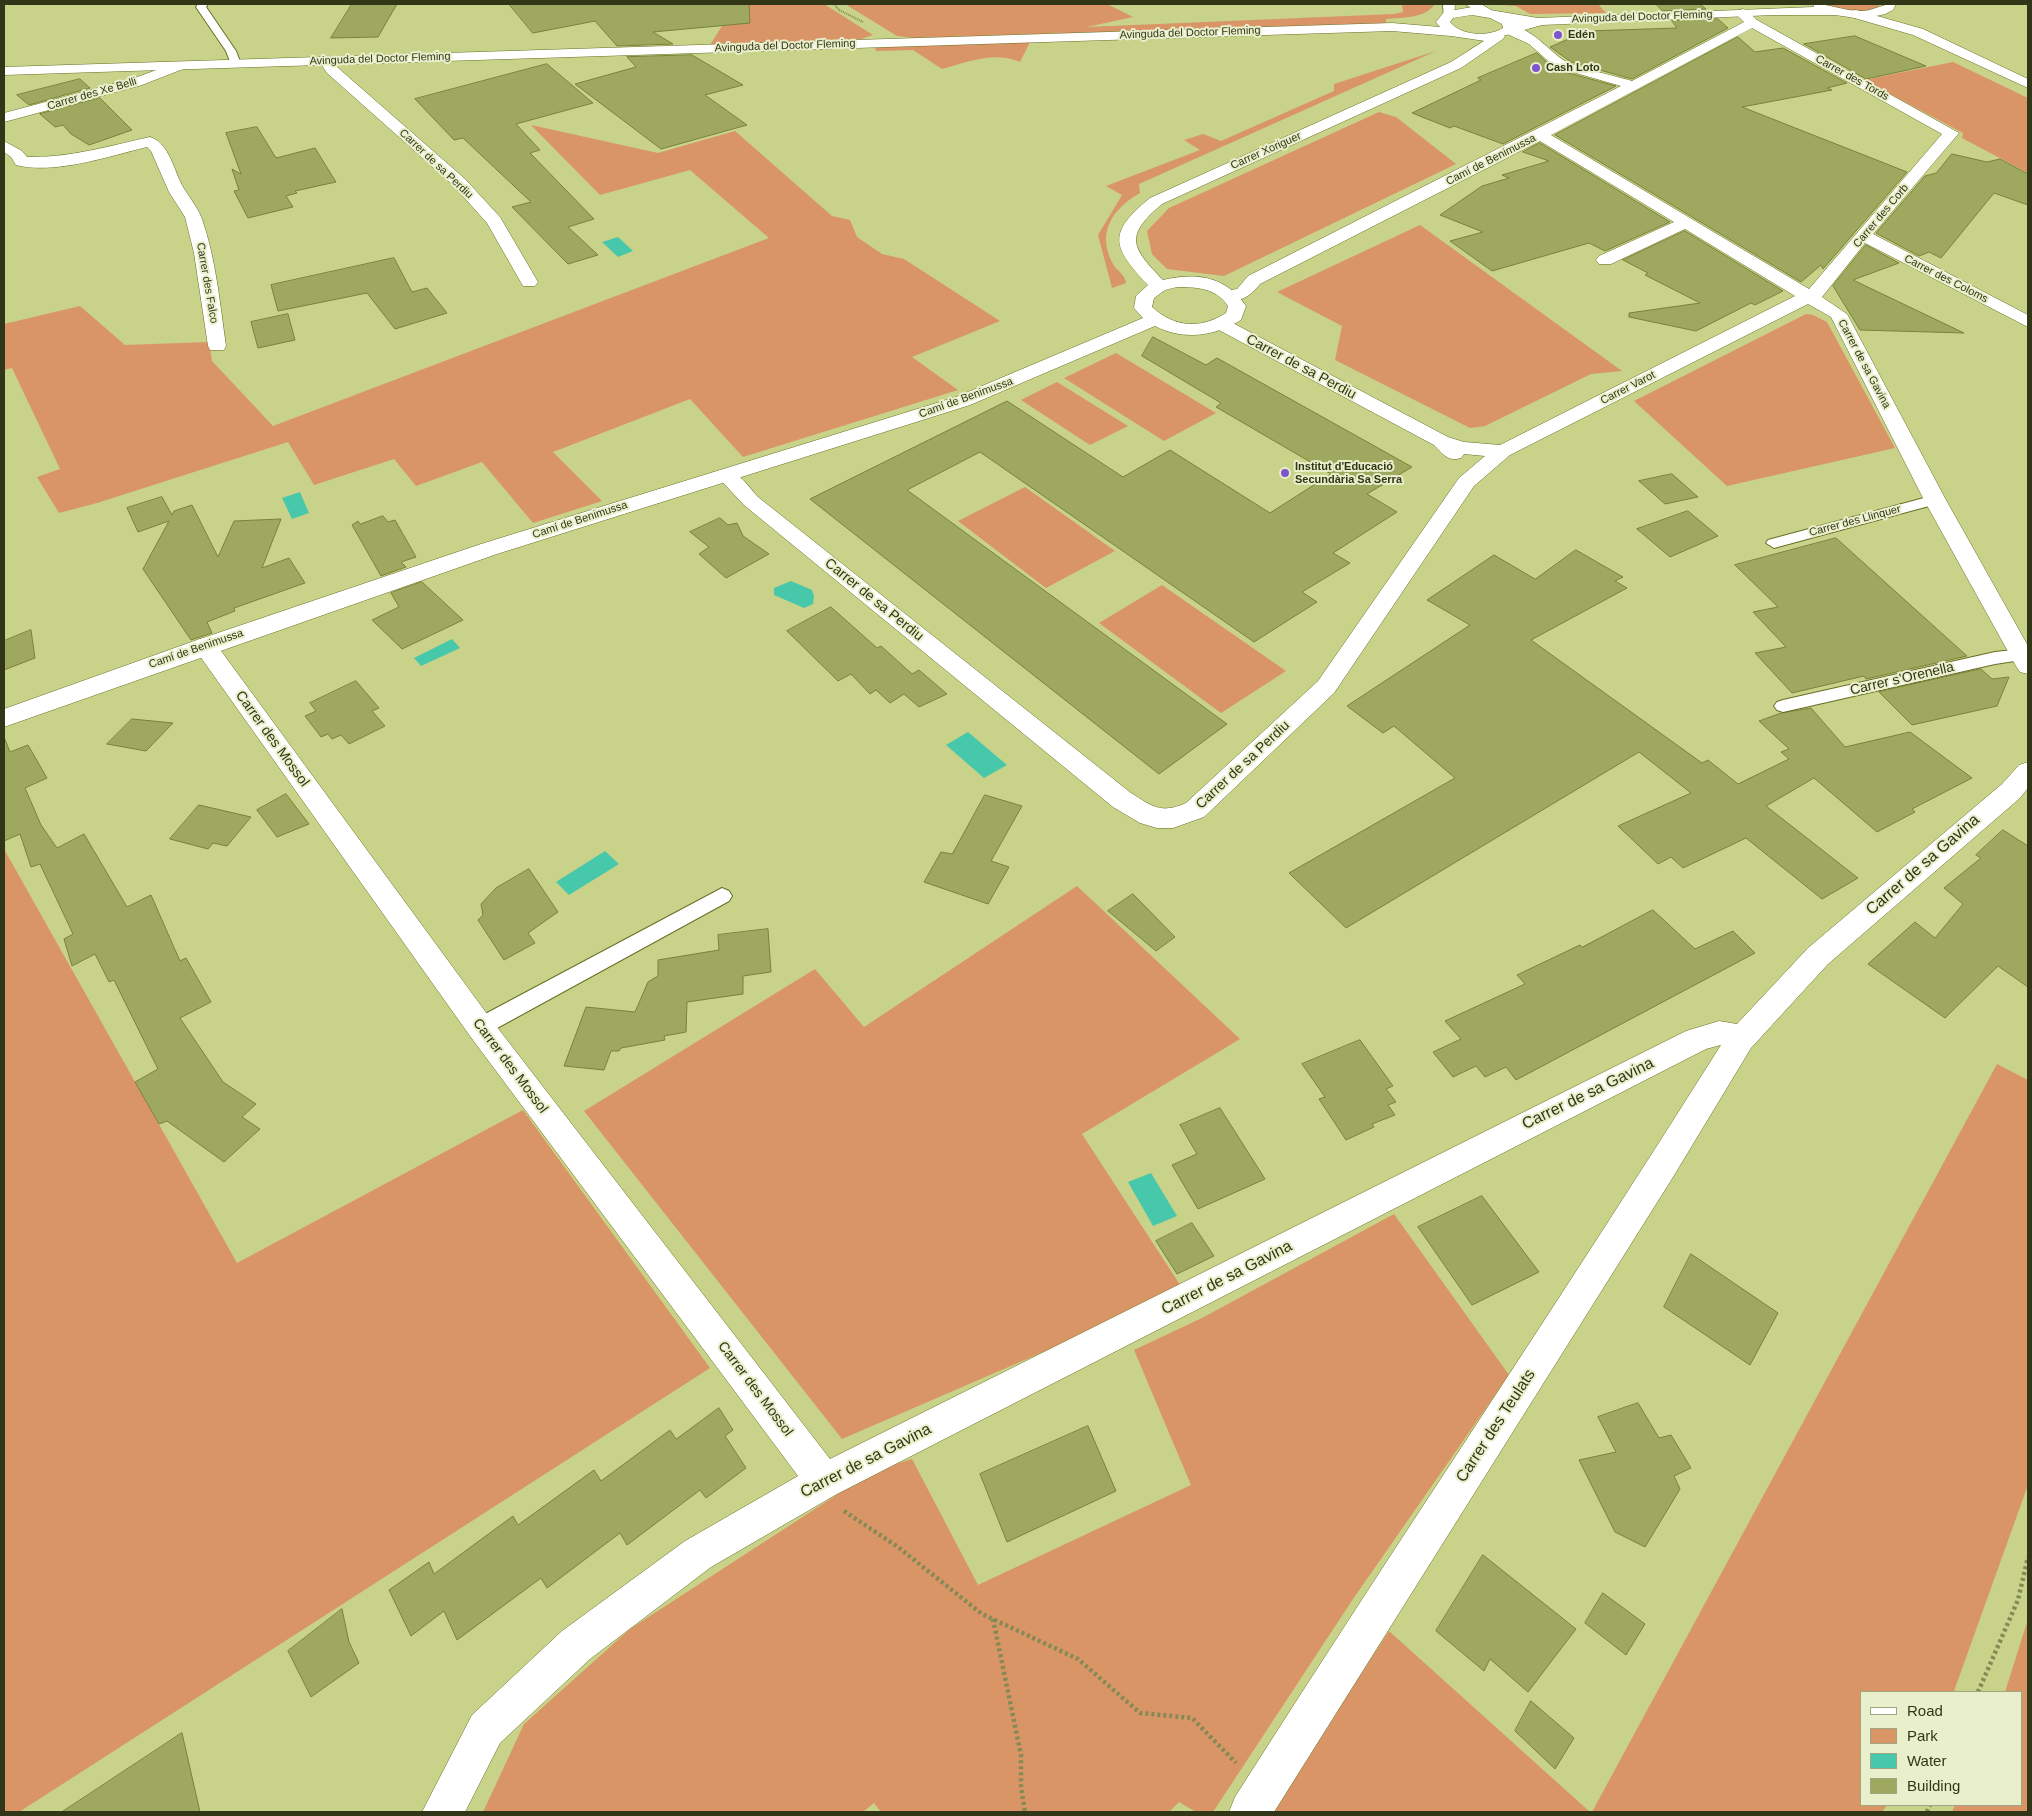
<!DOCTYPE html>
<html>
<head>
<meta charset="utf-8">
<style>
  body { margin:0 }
  #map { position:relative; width:2032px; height:1816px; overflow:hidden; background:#c8d288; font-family:Arial,sans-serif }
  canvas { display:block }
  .frame { position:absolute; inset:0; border:5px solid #323618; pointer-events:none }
  .legend { position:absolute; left:1860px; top:1691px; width:162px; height:115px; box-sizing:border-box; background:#eaefcb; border:1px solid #a0a583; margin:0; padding:6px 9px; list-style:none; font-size:15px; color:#323618 }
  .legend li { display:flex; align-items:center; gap:10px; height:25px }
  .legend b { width:25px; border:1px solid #a0a583 }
</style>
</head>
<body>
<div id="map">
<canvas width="2032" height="1816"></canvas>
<div class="frame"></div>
<ul class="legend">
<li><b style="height:6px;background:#fff"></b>Road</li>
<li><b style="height:14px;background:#da9566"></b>Park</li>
<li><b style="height:14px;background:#48c8aa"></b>Water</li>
<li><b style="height:14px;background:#9fa85f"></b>Building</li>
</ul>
</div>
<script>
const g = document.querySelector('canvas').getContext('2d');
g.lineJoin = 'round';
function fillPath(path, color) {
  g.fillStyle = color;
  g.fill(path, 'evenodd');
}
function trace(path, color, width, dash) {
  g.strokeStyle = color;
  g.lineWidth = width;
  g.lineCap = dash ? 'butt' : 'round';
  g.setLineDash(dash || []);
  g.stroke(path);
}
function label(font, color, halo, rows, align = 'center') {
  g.font = font + ' Arial,sans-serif';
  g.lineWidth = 4;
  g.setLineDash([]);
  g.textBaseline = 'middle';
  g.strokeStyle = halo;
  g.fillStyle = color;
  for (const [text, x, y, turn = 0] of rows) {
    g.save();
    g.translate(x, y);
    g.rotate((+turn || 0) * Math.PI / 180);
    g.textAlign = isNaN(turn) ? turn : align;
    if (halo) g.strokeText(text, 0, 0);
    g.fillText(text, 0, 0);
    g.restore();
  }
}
fillPath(new Path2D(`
  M733,4H824L873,35L861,39L710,45L732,10Z
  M845,4H1107L1133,17L1087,27L1394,14L1403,12L1402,4H1435C1425,19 1402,17 1386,19V23L913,38L897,36Z
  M1489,4H1598L1606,13L1530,14L1516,6Z
  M1823,4H1880C1874,18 1835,9 1823,4Z
  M1030,42L1020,62C993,51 969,62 942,69L913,50L876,51L875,47Z
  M1436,51L1139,184L1140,193C1112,209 1096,233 1113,264C1117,271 1125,274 1126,283L1112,288L1098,235L1122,195L1106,186L1200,150L1184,140L1203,134L1221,141L1334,91V84Z
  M1953,62L2028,98V173L1962,138L1963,133L1864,80Z
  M1379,112L1396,117L1456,164L1224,276L1167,269L1152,254L1147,231L1169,208Z
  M531,125L658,153L735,131L832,216L850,220L857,237L882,254L904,259L1000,321L912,357L958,390L743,457L690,399L553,452L602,501L533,523L482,462L416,486L394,459L314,485L288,442L97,503L59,513L37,477L60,469L12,368L4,370V324L80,306L125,345L209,342L212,361L273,426L769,238L690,170L600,195Z
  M1420,225L1622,371L1591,374L1485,426L1470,428L1335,360L1342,326L1277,292Z
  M1806,314L1813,315L1827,322L1895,448L1727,486L1634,401Z
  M1116,353L1216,413L1164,441L1064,378Z
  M1057,382L1128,426L1090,445L1021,400Z
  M1025,487L1115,551L1046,588L958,521Z
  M1162,585L1286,671L1221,713L1099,623Z
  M4,849L237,1263L523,1110L710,1368L19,1812H4Z
  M1077,886L1240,1039L1082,1134L1184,1291L842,1439L584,1111L815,969L864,1027Z
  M1997,1064L2028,1080V1485L1954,1691L1861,1692V1805H1887L1882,1812H1592Z
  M1394,1214L1509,1375L1353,1599L1213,1812H1196L1179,1802L1169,1812H881L874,1803L863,1812H483L524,1724L630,1629L875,1470L912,1459L978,1585L1191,1485L1134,1350L1202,1318Z
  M2028,1619V1812H1952L1955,1805H2021V1692H2005Z
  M1389,1631L1590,1812H1270Z`), '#da9566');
fillPath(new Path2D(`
  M618,237L633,251L618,257L602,242Z
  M300,492L309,513L292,519L282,498Z
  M791,581L812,590L814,596L813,604L804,608L774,595V588Z
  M452,639L460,648L421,666L414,658Z
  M968,732L1007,765L984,778L946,745Z
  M605,851L619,864L569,895L556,882Z
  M1151,1173L1177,1216L1153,1226L1128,1182Z`), '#48c8aa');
const building = new Path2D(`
  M352,4H397L378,37L331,38Z
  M509,4H749L750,23L653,32L673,44L617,46L595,21L533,33Z
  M1656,4H1700L1706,9L1663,11Z
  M1718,19L1728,28L1632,79L1571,62L1550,47L1587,31L1677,28L1672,21Z
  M1855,36L1926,66L1866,79L1804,44Z
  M1738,37L1755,52L1783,48L1847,83L1827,88L1832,90L1742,107L1907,172L1823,269L1821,265L1801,282L1555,135Z
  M1537,53L1554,69L1616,86L1503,144L1454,126L1450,128L1412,113L1481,80L1478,78Z
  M692,55L743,85L705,95L747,125L661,149L575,84L636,67L627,57Z
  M547,64L593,103L516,124L540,150L530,153L594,219L568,227L598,255L568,264L512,207L531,202L463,138L454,140L415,99Z
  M80,79L90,88L29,105L17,95Z
  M100,98L132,130L89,145L71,134L63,125L55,127L40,114Z
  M257,127L276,158L315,148L336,182L295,191L297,193L286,196L293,207L248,218L234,191L239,190L232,169L241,174L226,133Z
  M1540,143L1670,222L1605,251L1589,243L1492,271L1450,241L1483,232L1440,215L1482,186L1509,178L1502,175L1549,161L1523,152Z
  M1952,154L1987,162L2000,159L2028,174V205L1994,193L1941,258L1929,252L1919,256L1876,233L1925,176L1936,173Z
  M1685,231L1783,291L1755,305L1751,303L1696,331L1629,317V313L1700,303L1645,275L1648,273L1623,260Z
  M1866,245L1899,263L1853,280L1964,333L1860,330L1833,286Z
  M394,258L412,292L427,288L447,313L395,329L367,293L278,311L271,285Z
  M288,314L295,340L258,348L251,322Z
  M1153,337L1206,365L1217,358L1412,467L1367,494L1397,512L1333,553L1350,563L1302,592L1317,602L1254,642L980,452L907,490L1227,724L1159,774L810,499L1007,401L1123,477L1170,450L1270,513L1331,474L1216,407L1221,403L1142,356Z
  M1672,474L1698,497L1665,504L1639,481Z
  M162,497L172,515L174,511L192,505L218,557L234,521L281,519L262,568L289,558L305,583L234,608L235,611L207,622L212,633L191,640L143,569L169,521L138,532L127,508Z
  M1688,511L1718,536L1670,557L1637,529Z
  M383,516L388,522L395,520L416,557L401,562L406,567L381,576L352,525L358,521L360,524Z
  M720,518L728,525L737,523L743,536L769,554L726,578L699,554L709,547L690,532Z
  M1836,538L1967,656L1866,679L1864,676L1792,693L1755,653L1786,647L1753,612L1778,607L1735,565Z
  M1576,550L1623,577L1615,581L1627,588L1531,640L1702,763L1708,760L1738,784L1789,759L1781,752L1789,749L1759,721L1781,713L1811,708L1845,747L1910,732L1972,778L1912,809L1915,812L1877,832L1814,778L1766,806L1858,878L1822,899L1746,838L1683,868L1671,857L1658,864L1618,826L1691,793L1639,752L1346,928L1289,873L1455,778L1394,726L1383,733L1347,706L1470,625L1427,600L1494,555L1535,579Z
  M422,582L463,620L402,649L372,620L399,607L391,593Z
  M831,607L877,648L881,646L912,674L919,670L947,694L919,707L904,694L890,703L876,690L870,694L851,674L838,681L787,631Z
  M31,630L35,658L4,670V641Z
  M1981,669L1992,679L2009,677L1997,706L1912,725L1879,692Z
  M356,681L379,708L372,711L385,726L349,744L341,735L332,739L328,734L321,737L305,716L316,711L310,703Z
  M132,719L173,723L146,751L107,744Z
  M4,737L10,752L28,745L47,778L25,788L41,825L57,848L84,834L127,907L151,895L180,961L186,958L211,1002L180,1018L223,1082L256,1104L242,1117L260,1129L224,1162L167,1121L159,1124L135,1082L158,1069L114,980L109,982L95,954L72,966L64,939L73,934L40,864L31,867L20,834L4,841Z
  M286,794L309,824L277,837L257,810Z
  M985,795L1022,806L991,861L1009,867L988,904L924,882L941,852L952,854Z
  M199,805L251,817L227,846L213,843L208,849L170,839Z
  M2003,830L2028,846V987L1998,966L1945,1018L1868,964L1915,922L1935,938L1963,904L1944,888L1981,858L1976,855Z
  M529,869L558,912L528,933L535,943L504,960L478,920L483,915L481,904L496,888Z
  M1133,894L1175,937L1156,951L1108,911Z
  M1653,910L1695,949L1733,931L1755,953L1516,1080L1506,1067L1485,1077L1476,1066L1453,1077L1433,1052L1461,1039L1445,1021L1525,984L1517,975L1580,945L1582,947Z
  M768,929L771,972L743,976V994L687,1002L686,1032L664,1036L665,1040L621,1048L619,1051H611L604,1070L564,1066L586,1007L635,1012L648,982L658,976V960L719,950L718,935Z
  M1360,1040L1393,1086L1386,1089L1396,1102L1388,1105L1395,1115L1372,1124L1374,1127L1346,1140L1319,1099L1325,1097L1302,1064Z
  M1220,1108L1265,1179L1198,1209L1172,1165L1197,1154L1180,1125Z
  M1482,1196L1539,1272L1472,1305L1418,1227Z
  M1192,1223L1214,1256L1177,1274L1156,1241Z
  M1691,1254L1778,1313L1750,1365L1664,1307Z
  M1638,1403L1659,1438L1671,1435L1691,1468L1674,1476L1680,1489L1645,1547L1615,1532L1579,1460L1616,1452L1598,1417Z
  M719,1408L733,1430L725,1436L746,1468L706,1498L700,1490L627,1545L620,1533L547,1588L541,1578L457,1640L444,1611L411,1636L389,1590L429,1562L434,1574L513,1516L518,1525L594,1470L601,1481L670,1430L676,1439Z
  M1088,1426L1116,1491L1007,1542L980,1474Z
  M1483,1555L1576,1629L1528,1692L1490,1659L1484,1671L1436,1631Z
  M1603,1593L1645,1624L1626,1655L1585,1623Z
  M342,1609L349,1642L359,1663L311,1697L288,1651Z
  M1531,1701L1574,1738L1555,1769L1515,1731Z
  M182,1733L200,1812H62Z`);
fillPath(building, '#9fa85f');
trace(building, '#7a8239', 1);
const service = new Path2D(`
  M198,4H208L206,7L236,51L241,64L240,66L231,64L226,51L196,7Z
  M1935,495L1943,500L1940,503L1774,548L1766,543L1768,540Z
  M2022,649L2028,651V659L1995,664L1783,712L1777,710L1774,706L1777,702L1783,700L1995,652Z
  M722,888L729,891L732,896L729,901L488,1033L480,1036L472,1033L469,1027L472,1021Z`);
const minor = new Path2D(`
  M1742,9L1747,10L1757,20L1959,133L1873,234L2028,315V327L1865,243L1822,297L1847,314L1946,500L2028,646V674L2020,672L2016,666L1924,500L1831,317L1808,304L1510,455L1474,486L1334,693L1204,817L1173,828H1157L1140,823L1113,807L744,505L716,475L719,471C736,466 747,485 758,497L1131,793C1153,807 1161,814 1186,803L1318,681L1459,478L1485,456L1464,454L1461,458C1448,462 1443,454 1434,445L1217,329L1214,325L1217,321H1229L1448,437L1464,442L1500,445L1795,296L1685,229L1611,264H1599L1596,260L1599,256L1674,222L1540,141L1260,284C1250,296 1242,303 1225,299L1222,295L1225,291L1237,289L1248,276L1621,86L1555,67L1529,44L1505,33L1503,30L1505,27C1528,22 1548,51 1565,61C1577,68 1616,76 1632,81L1744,22L1735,13ZM1752,28L1942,134L1809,289L1551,135Z
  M326,57L331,58L337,67L465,179L500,217L538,282L535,286H523L487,223L453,185L327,73L319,61Z
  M178,62L183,63L185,66L183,69L142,85L4,122V113L132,79Z
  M150,137C167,142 173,165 179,179C185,193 197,205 202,219C216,259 220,304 226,346L224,350H210L208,346L194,253L185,217L169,192L151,151L147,147C110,156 54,175 16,165L11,157L4,152V141L22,151L27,157C69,158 109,146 150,137Z
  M205,638L213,640L490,1018L830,1459L1686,1031L1719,1021L1737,1024L1808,948L2002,784L2019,765L2028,762V788L2020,798L1828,964L1751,1048L1673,1177L1274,1812H1229L1235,1797C1395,1545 1562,1298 1721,1045L1706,1049L837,1494L711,1567L590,1659L500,1743L465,1812H422L472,1715L562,1631L685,1541L798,1476L470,1036L197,652L193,646L197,640Z`);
const tertiary = new Path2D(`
  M1443,4H1455L1454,18H1444Z
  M1465,4H1481L1498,14L1496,17H1486Z
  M1498,32L1505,36L1503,39L1461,68L1162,204C1124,236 1131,247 1163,280C1196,272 1226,276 1246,306L1241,320C1215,336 1184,341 1155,326L970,405L497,554L4,727V709L197,640L481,544L956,397L1143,318L1134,308L1136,296L1148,285C1112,247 1107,233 1150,198L1451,62ZM1177,287C1197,287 1216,288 1228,306L1226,313C1201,329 1175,328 1152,307L1154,298L1165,290Z`);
const secondary = new Path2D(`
  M1856,10L1923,29L2028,79V88L1913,35L1851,17L1849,14L1851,11Z`);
const primary = new Path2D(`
  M1813,4C1830,4 1844,11 1861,11C1874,11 1883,3 1896,4L1893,10L1885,14L1863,19L1835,15H1773L1542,25L1485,41L1451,36L1392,31L4,75V67L1392,23L1440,27L1436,22L1444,12L1472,7L1538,18L1814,7ZM1472,15L1490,18L1502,24L1503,28C1489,37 1461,36 1450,22L1453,18Z`);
trace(service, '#686f25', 2);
trace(minor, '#686f25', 1);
trace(tertiary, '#686f25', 1);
trace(secondary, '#686f25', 1);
trace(primary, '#686f25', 1);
trace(new Path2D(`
  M834,4L839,10L863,22`), '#838a55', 2, [1, 1]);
trace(new Path2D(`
  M844,1511L898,1547L982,1614L1078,1659L1140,1713L1192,1718L1236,1763
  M993,1619L1021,1755V1787L1025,1812
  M1978,1692L2018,1600L2028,1557
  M1927,1812L1930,1805`), '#838a55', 4.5, [3, 3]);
fillPath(service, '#fff');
fillPath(minor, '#fff');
fillPath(tertiary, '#fff');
fillPath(secondary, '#fff');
fillPath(primary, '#fff');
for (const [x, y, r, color] of [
  [1558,35,5,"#7c55cf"],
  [1536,68,5,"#7c55cf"],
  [1285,473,5,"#7c55cf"]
]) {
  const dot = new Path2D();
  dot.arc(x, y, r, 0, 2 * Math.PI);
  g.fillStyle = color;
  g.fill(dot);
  trace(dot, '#eaefcb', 2);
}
label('11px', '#323618', '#eaefcb', [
  ["Avinguda del Doctor Fleming",1642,17,-2],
  ["Avinguda del Doctor Fleming",1190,33,-2],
  ["Avinguda del Doctor Fleming",785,46,-2],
  ["Avinguda del Doctor Fleming",380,59,-2],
  ["Carrer des Tords",1852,78,29],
  ["Carrer des Xe Belli",92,94,-16],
  ["Carrer Xoriguer",1266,151,-24],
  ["Camí de Benimussa",1491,160,-27],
  ["Carrer de sa Perdiu",436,164,43],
  ["Carrer des Corb",1881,216,-50],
  ["Carrer des Coloms",1946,279,27],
  ["Carrer des Falco",207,283,80],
  ["Carrer de sa Gavina",1864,364,62],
  ["Carrer Varot",1628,388,-27],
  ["Camí de Benimussa",966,398,-20],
  ["Camí de Benimussa",580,520,-18],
  ["Carrer des Llinquer",1855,521,-15],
  ["Camí de Benimussa",196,649,-19]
]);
label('bold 11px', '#323618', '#eaefcb', [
  ["Edén",1568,35],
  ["Cash Loto",1546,68],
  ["Institut d'Educació",1295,467],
  ["Secundària Sa Serra",1295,480]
], 'left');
label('14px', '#323618', '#eaefcb', [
  ["Carrer de sa Perdiu",1301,367,28],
  ["Carrer de sa Perdiu",874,600,39],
  ["Carrer s'Orenella",1902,679,-13],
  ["Carrer des Mossol",272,739,54],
  ["Carrer de sa Perdiu",1243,765,-43],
  ["Carrer des Mossol",510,1066,53],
  ["Carrer des Mossol",755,1389,53]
]);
label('16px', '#323618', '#eaefcb', [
  ["Carrer de sa Gavina",1923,865,-41],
  ["Carrer de sa Gavina",1588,1094,-26],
  ["Carrer de sa Gavina",1227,1278,-27],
  ["Carrer des Teulats",1496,1426,-57],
  ["Carrer de sa Gavina",866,1461,-27]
]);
</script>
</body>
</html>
